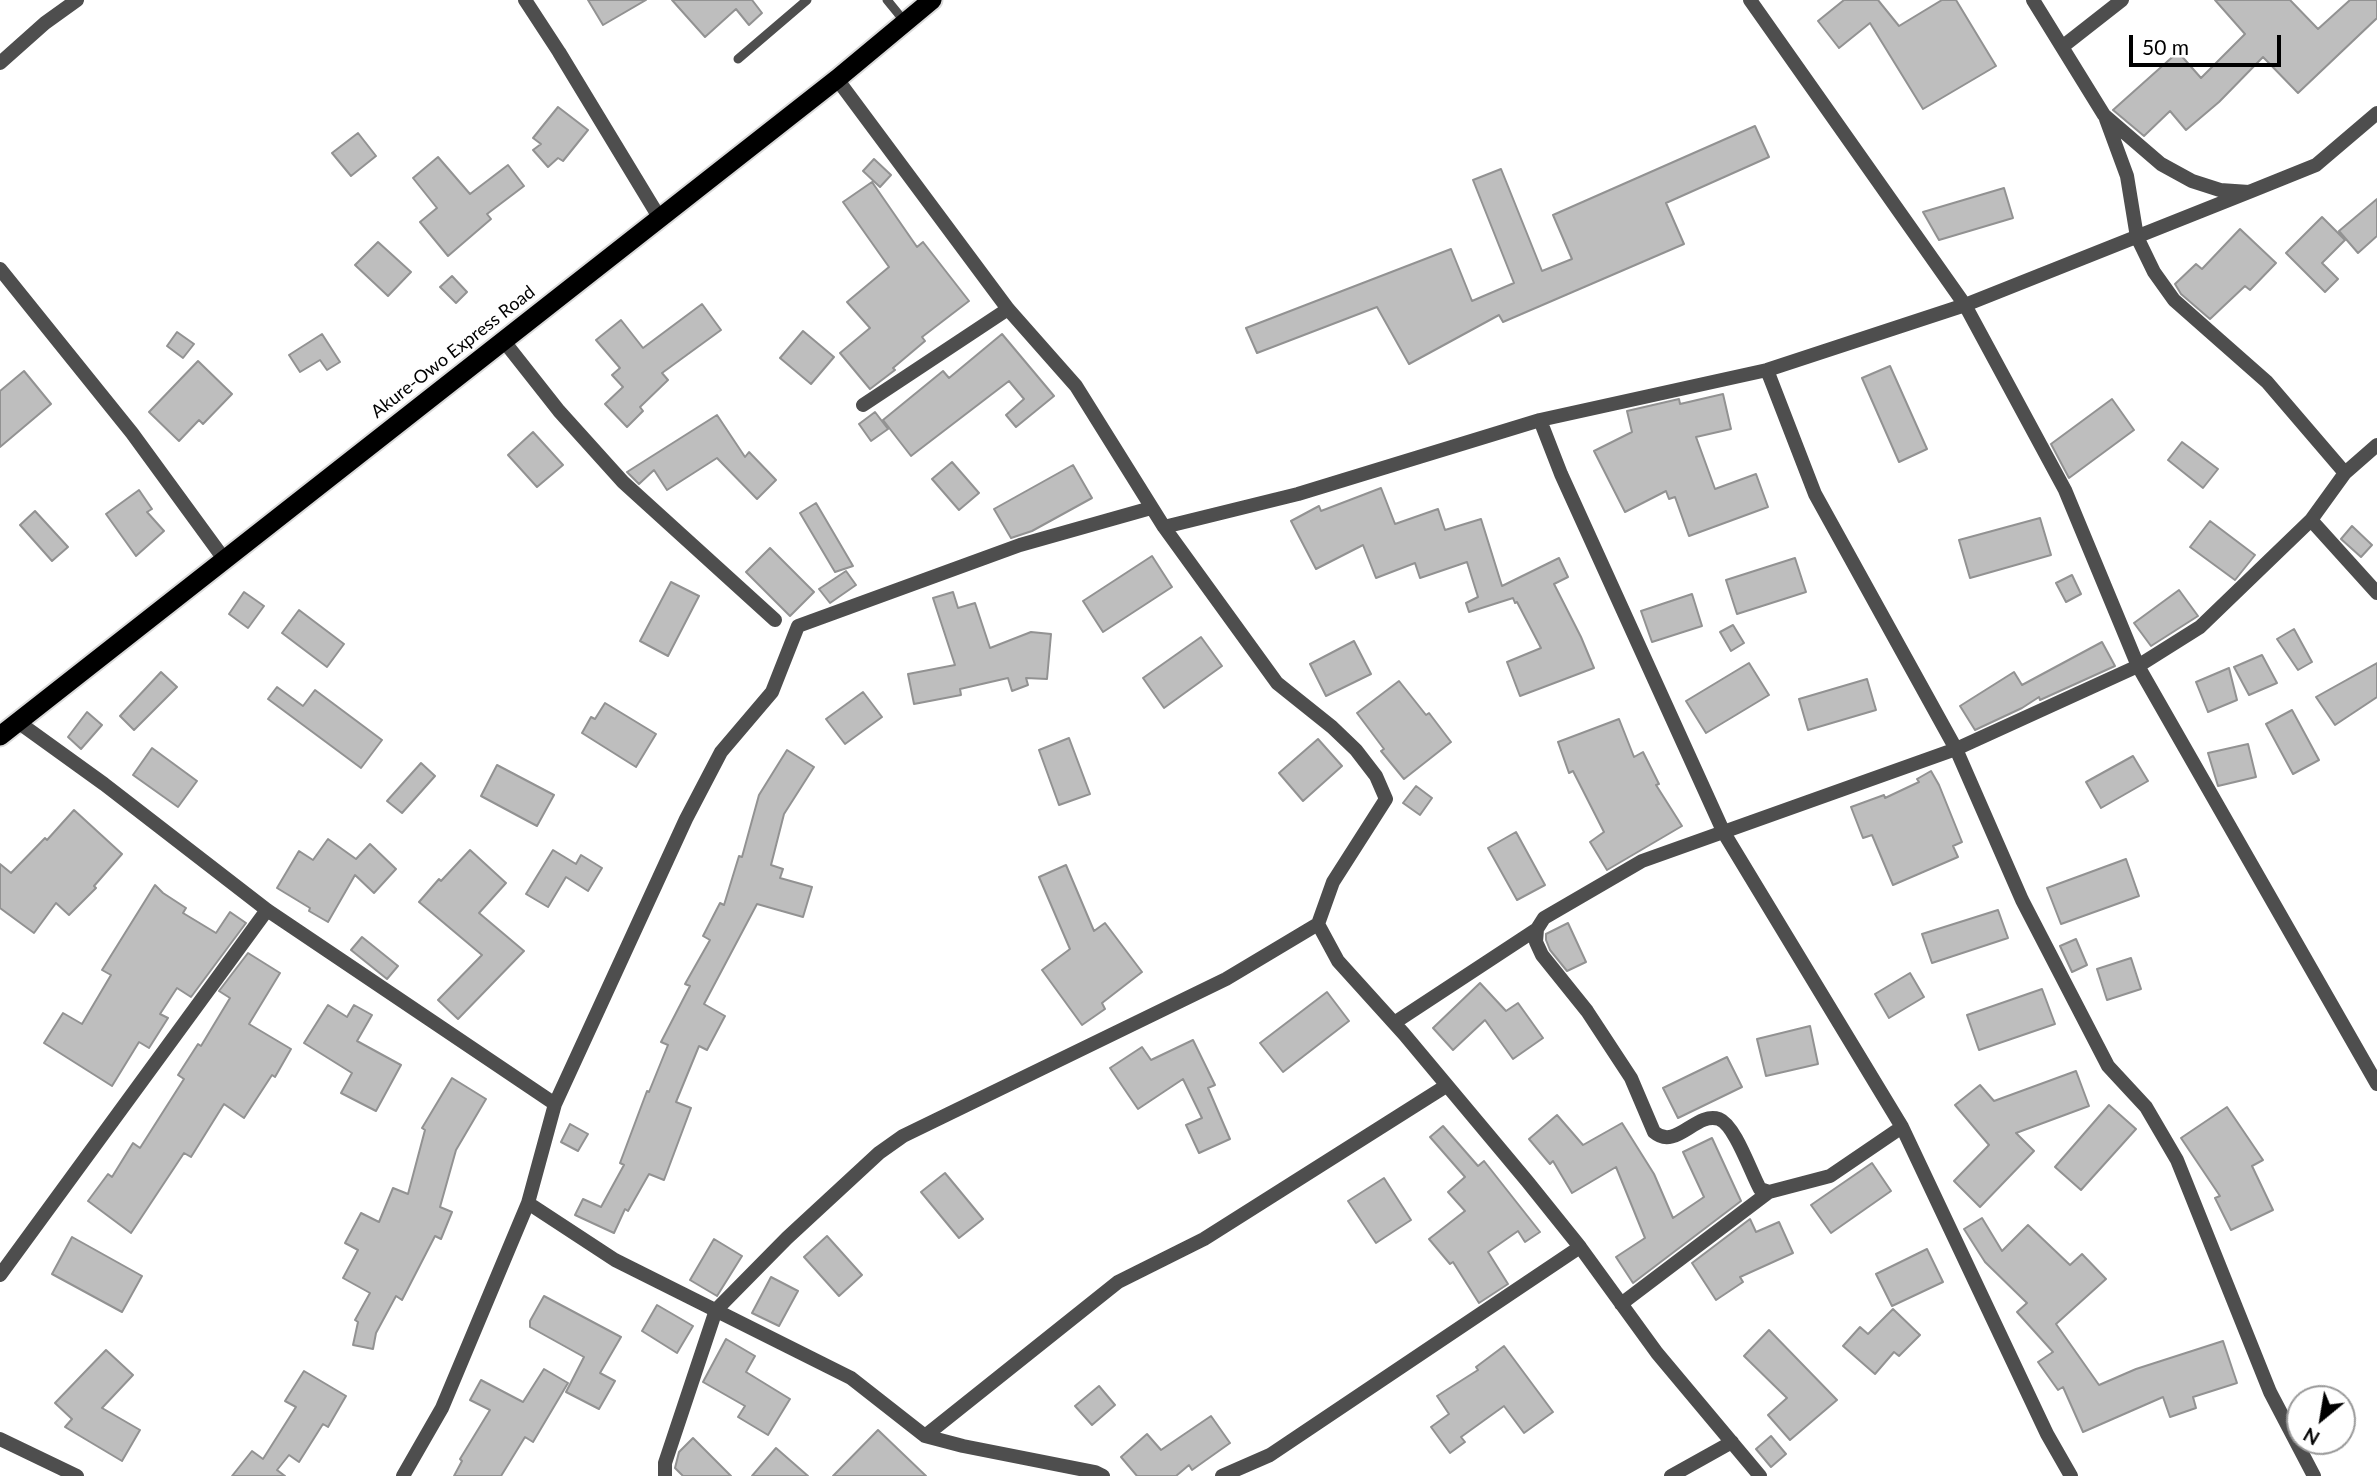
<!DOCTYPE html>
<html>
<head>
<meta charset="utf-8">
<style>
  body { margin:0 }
  #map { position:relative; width:2377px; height:1476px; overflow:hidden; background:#fff; font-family:Lato,sans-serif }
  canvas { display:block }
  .north { position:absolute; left:2286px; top:1385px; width:70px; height:70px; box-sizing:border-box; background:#fff; border:2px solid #999; border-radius:50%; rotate:210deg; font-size:19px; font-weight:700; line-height:28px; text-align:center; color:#000 }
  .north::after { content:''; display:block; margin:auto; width:24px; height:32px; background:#000; clip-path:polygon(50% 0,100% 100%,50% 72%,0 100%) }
  .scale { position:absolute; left:2129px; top:35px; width:152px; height:32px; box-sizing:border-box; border:4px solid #000; border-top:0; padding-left:9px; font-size:21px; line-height:24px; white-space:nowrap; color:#000; -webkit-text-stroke:5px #fff; paint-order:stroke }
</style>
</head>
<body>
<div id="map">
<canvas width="2377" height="1476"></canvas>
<div class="north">N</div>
<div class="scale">50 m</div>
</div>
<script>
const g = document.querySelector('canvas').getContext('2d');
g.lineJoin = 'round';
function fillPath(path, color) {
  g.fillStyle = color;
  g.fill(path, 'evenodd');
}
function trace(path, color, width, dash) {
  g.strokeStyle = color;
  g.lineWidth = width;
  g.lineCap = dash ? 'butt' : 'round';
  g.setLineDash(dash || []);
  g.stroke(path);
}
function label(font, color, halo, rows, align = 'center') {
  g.font = font + ' Lato,sans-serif';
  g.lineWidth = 5;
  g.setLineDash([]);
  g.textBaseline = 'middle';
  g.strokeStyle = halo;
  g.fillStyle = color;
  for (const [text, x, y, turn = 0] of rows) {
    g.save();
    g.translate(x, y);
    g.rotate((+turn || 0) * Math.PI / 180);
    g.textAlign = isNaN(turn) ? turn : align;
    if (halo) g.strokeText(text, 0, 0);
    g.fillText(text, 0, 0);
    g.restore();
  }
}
const building = new Path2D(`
  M588,0H646L603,25Z
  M672,0H752L762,13L749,25L736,9L705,37Z
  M1844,0H1878L1899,26L1942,0H1956L1996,66L1923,109L1870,23L1839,48L1818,21Z
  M2215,0H2290L2318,29L2350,0H2377V18L2298,93L2263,57L2219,102L2186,130L2170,111L2144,136L2113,110L2178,52L2201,78L2245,34Z
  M558,107L588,130L563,161L558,158L548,167L533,150L541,144L533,138Z
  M1755,126L1769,157L1666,203L1684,244L1503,322L1499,315L1409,364L1377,307L1257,353L1246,328L1451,249L1472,301L1514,283L1473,180L1501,169L1542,271L1572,259L1553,215Z
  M358,133L376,156L351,176L332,153Z
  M438,157L470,194L508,165L524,186L487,214L491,219L448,256L420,222L437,208L413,178Z
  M874,159L891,175L880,187L863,171Z
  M872,182L917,247L923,242L969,301L922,337L925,341L893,368L895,370L870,389L840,353L870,328L847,302L889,267L843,202Z
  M2004,188L2013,218L1939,240L1923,212Z
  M2377,199V236L2358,253L2339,231Z
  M2322,217L2345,240L2322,263L2338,279L2325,292L2286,253Z
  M2240,229L2276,263L2250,290L2245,286L2210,319L2181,294L2175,284L2196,264L2202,269Z
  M378,242L411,272L388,296L355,265Z
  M452,276L467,292L456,303L440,287Z
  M702,304L721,330L662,373L668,380L640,407L643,411L627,427L605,404L623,387L612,375L620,368L596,340L621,320L643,348Z
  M803,331L834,357L811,384L780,358Z
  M177,332L194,344L183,358L167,346Z
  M322,334L340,362L327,370L320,360L300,372L289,355Z
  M1002,334L1054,396L1016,427L1006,415L1024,399L1009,381L911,456L883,420L943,371L949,378Z
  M198,361L232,394L203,424L199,420L179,441L149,412Z
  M1890,366L1927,449L1899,462L1862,378Z
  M24,371L51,404L0,447V391Z
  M1723,394L1731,429L1696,437L1715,489L1756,474L1768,507L1689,536L1675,497L1669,499L1666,491L1625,512L1594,451L1632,432L1627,411L1679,399L1680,404Z
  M2112,399L2134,430L2069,478L2051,444Z
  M875,412L888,429L871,441L859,424Z
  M717,415L745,457L749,452L776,480L757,499L717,458L667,490L654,470L639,484L627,472Z
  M533,432L563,465L537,487L508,455Z
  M2182,442L2218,469L2203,488L2168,460Z
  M952,462L979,493L959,510L932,479Z
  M1073,465L1092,498L1032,531L1011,538L994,509Z
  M1381,488L1395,524L1438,509L1445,530L1481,519L1502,586L1559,558L1568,577L1554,584L1581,637L1594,668L1520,696L1507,662L1541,648L1517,602L1515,603L1513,598L1469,612L1466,603L1478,597L1467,562L1420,578L1415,563L1376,578L1363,545L1316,569L1291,521L1319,506L1321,511Z
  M139,490L152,509L147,512L164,531L136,556L106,514Z
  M816,503L853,566L835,572L800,513Z
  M35,511L68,547L52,561L20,525Z
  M2040,518L2051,555L1970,578L1959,540Z
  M2210,521L2255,555L2235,580L2190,547Z
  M2352,526L2372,545L2361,557L2341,539Z
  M770,548L814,592L790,616L746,572Z
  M1152,556L1172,587L1103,632L1083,601Z
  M1795,558L1806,592L1737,614L1726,580Z
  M846,571L856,585L830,603L819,589Z
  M2072,575L2081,594L2066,602L2056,583Z
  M671,582L699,596L668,656L640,641Z
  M2179,590L2198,616L2151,646L2134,623Z
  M244,592L264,606L248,628L229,614Z
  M953,592L958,608L975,603L990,648L1031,632L1051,634L1047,679L1026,678L1028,685L1012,691L1008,678L960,689L961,695L914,704L908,674L955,665L933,598Z
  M1692,594L1702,626L1652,642L1641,611Z
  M299,610L344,644L327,667L282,633Z
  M1733,625L1744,643L1731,651L1720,632Z
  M2294,629L2312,662L2298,670L2277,639Z
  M1201,637L1222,666L1164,708L1143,678Z
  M1354,641L1371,674L1326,696L1310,664Z
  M2102,642L2115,666L2040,700L2039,697L2022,708L1975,730L1960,706L2014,672L2022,685Z
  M2262,655L2277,683L2249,695L2234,667Z
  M1749,663L1769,695L1706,733L1686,701Z
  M2377,663V697L2335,725L2316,697Z
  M2229,668L2237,700L2208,712L2196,682Z
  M161,672L177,687L134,730L120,716Z
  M1867,679L1876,710L1808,730L1799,699Z
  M1399,681L1426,715L1429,713L1451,742L1404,779L1381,751L1384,749L1357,713Z
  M277,687L303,706L315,690L382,740L361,768L268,699Z
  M863,692L882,717L845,744L826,719Z
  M605,703L656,734L636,767L582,733L591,717L595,719Z
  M2292,710L2319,760L2293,774L2266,724Z
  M87,712L102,725L81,749L68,737Z
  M1619,719L1634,757L1643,752L1659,784L1656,785L1682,826L1607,870L1590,842L1604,832L1573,771L1569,773L1558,742Z
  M1069,738L1090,794L1059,805L1039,750Z
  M1318,739L1342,766L1303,801L1279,773Z
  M2248,744L2256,777L2218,786L2208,753Z
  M152,748L197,781L178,807L133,775Z
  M787,750L814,767L784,814L771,865L783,869L780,878L812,887L803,917L757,904L704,1004L725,1016L707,1050L699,1046L676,1102L691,1108L664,1180L649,1174L628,1211L625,1209L614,1233L575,1215L583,1199L601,1207L624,1165L620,1163L647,1091L649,1092L668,1045L661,1042L690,986L685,984L710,940L703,936L720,903L724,905L739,856L742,857L759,795Z
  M2133,756L2148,781L2101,808L2086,782Z
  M421,763L435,776L402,813L387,801Z
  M497,765L554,795L537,826L481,796Z
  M1931,771L1939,785L1962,842L1953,846L1958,857L1893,885L1872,835L1863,838L1851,807L1884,795L1885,798L1919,782L1917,779Z
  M1416,786L1432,798L1420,815L1403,803Z
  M74,810L122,854L94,886L96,888L69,915L56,903L34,933L0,908V864L11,873L45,838L47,840Z
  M1516,832L1545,885L1517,900L1488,848Z
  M328,839L356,859L370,844L396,869L374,893L355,875L328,922L309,911L310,908L277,888L299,851L313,860Z
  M470,850L506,883L479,913L524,951L458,1019L438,1000L482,955L419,902L439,879L441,881Z
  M553,850L576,864L581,855L602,868L588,891L566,877L548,907L526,894Z
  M2126,859L2139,896L2061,924L2047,888Z
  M1066,865L1094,931L1105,923L1142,972L1102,1003L1105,1009L1082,1025L1042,970L1070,949L1039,877Z
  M155,885L163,893L186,908L183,913L216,933L230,912L246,923L191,997L177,988L160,1014L168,1018L149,1048L139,1042L112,1086L44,1043L63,1013L82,1024L111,975L102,970Z
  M1998,910L2008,938L1932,963L1922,934Z
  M1568,923L1586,962L1567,971L1550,950L1546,940V934Z
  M362,937L398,966L387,979L351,950Z
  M2076,939L2087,965L2072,972L2060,946Z
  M248,953L280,973L249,1024L291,1049L275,1077L272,1075L244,1118L224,1104L191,1157L184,1153L131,1233L88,1201L108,1174L112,1177L133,1143L140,1148L184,1079L178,1075L198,1044L201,1046L230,998L219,991Z
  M2131,958L2141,989L2107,1000L2097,969Z
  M1910,973L1924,997L1889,1018L1875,994Z
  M1480,983L1506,1011L1518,1003L1543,1038L1513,1059L1485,1020L1453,1050L1433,1028Z
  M2042,989L2055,1024L1979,1050L1967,1015Z
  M1327,992L1349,1021L1283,1072L1260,1043Z
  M328,1005L347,1017L354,1005L372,1015L357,1041L401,1065L376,1111L341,1093L352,1073L304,1043Z
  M1810,1026L1818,1064L1766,1076L1757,1039Z
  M1193,1040L1215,1085L1208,1088L1230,1139L1199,1153L1186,1125L1202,1118L1183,1079L1138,1109L1110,1068L1142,1047L1151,1060Z
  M1727,1057L1742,1087L1678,1118L1663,1088Z
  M2076,1071L2089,1106L2016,1133L2034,1151L1980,1207L1954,1181L1989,1145L1955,1105L1980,1085L1994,1101Z
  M452,1078L486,1099L456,1150L440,1207L452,1212L441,1239L435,1236L402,1300L396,1296L376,1333L373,1349L353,1345L358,1322L355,1320L370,1293L343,1278L358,1250L345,1243L361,1213L379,1222L393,1188L408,1194L425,1130L422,1128Z
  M2109,1105L2136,1129L2081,1190L2055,1167Z
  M2227,1107L2263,1160L2252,1166L2273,1210L2231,1230L2215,1198L2220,1196L2181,1138Z
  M1557,1115L1583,1145L1622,1123L1654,1174L1673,1218L1704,1197L1683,1152L1712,1138L1741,1201L1633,1283L1616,1257L1645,1238L1616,1167L1572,1193L1553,1161L1550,1164L1529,1139Z
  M570,1124L588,1134L578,1151L561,1142Z
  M1443,1126L1478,1166L1484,1161L1540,1232L1525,1242L1518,1231L1488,1252L1508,1284L1479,1303L1453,1262L1450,1264L1429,1239L1465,1211L1448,1192L1465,1177L1430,1137Z
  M1872,1163L1891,1191L1831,1233L1811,1205Z
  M945,1173L983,1219L959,1238L921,1192Z
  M1384,1178L1411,1220L1376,1243L1348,1201Z
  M1982,1218L2002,1251L2028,1225L2070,1265L2082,1254L2106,1279L2056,1324L2099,1385L2136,1369L2223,1341L2237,1383L2193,1397L2196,1408L2170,1417L2163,1397L2083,1432L2063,1387L2058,1390L2038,1362L2053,1352L2017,1312L2027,1303L1985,1262L1964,1229Z
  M1750,1219L1756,1232L1779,1222L1793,1253L1740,1277L1743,1282L1716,1300L1692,1263Z
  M827,1236L862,1275L839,1296L804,1257Z
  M72,1237L142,1276L122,1312L52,1274Z
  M714,1239L742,1256L717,1296L690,1280Z
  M1927,1249L1943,1282L1892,1306L1876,1274Z
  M771,1277L798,1291L779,1326L752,1313Z
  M544,1296L621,1337L600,1373L615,1381L599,1409L566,1392L584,1357L530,1327V1321Z
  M657,1305L693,1326L677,1353L642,1331Z
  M1893,1309L1920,1335L1899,1356L1894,1352L1875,1374L1843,1346L1860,1327L1868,1334Z
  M1769,1330L1837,1400L1790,1440L1768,1415L1787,1398L1744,1356Z
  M726,1339L755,1356L746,1372L790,1399L768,1435L738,1417L745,1406L703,1382Z
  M1504,1346L1553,1412L1524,1433L1504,1406L1461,1437L1465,1442L1450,1453L1431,1427L1449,1414L1437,1396L1478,1370L1476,1367Z
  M106,1350L133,1375L102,1408L140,1430L122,1461L65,1427L72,1419L55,1403Z
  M544,1369L568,1383L533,1442L525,1437L501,1476H454L462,1461L460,1459L490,1410L470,1400L481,1380L523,1402Z
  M304,1371L346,1396L328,1427L323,1424L299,1462L289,1455L277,1470L285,1476H232L252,1451L263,1459L296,1407L285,1401Z
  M1099,1386L1115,1405L1092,1425L1075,1406Z
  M1211,1416L1230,1443L1192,1470L1189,1465L1176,1476H1137L1121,1457L1147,1434L1161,1450Z
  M878,1430L926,1476H833Z
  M1771,1436L1786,1454L1771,1467L1756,1449Z
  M693,1438L731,1476H683L675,1468L679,1452Z
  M776,1448L808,1476H752Z`);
fillPath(building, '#bebebe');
trace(building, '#929292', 2);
const trunk = new Path2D(`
  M0,736L837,79L932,0`);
trace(trunk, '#dbdbdb', 23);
trace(new Path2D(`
  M887,0L905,22
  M738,59L807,0`), '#4e4e4e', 9);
trace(new Path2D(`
  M525,0L559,52L659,217
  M1750,0L1965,305L2065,490L2138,666L2377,1084
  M2033,0L2104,115L2161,164L2192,181L2220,190L2249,192L2316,165L2377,113
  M2062,47L2122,0
  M0,63L45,23L77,0
  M837,79L1008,309L1076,386L1164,527L1277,683L1332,727L1356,750L1376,776L1386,799L1333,882L1318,924L1338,961L1404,1034L1527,1181L1580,1247L1657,1353L1760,1476
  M2106,119L2127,176L2137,237L2154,272L2174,300L2267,382L2345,473
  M0,269L132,433L224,559
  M503,340L559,411L623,482L775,620
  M1767,370L1815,494L1956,749L2022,900L2108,1066L2146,1107L2177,1160L2270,1392L2314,1476
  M863,405L1008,309
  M1540,420L1561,474L1724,833L1902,1127L2047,1434L2071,1476
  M2311,520L2377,593
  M1164,527L1298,494L1540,420L1767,370L1965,305L2249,192
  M18,722L104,784L267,910L555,1104L686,819L721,752L772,692L798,626L1020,545L1151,508
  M1394,1023L1537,929
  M1902,1127L1830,1176L1769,1192L1760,1189C1751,1173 1735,1125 1719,1119C1696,1111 1676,1151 1654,1132L1631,1078L1587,1011L1542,955L1536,942L1537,929L1544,918L1642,861L1956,749L2138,666L2200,627L2311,520L2345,473L2377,445
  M528,1203L615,1260L851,1378L925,1436
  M0,1275L267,910
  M1621,1304L1769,1192
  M0,1439L77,1476
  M403,1476L442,1408L528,1203L555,1104
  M665,1476V1463L716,1310L787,1238L879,1153L903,1136L1226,979L1318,924
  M1103,1476L1095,1472L963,1446L925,1436L1118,1282L1204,1239L1446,1086
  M1222,1476L1270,1455L1580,1247
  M1671,1476L1732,1442`), '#4e4e4e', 14);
trace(trunk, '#000', 19);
label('18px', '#000', '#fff', [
  ["Akure-Owo Express Road",453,352,-38]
]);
</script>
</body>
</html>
